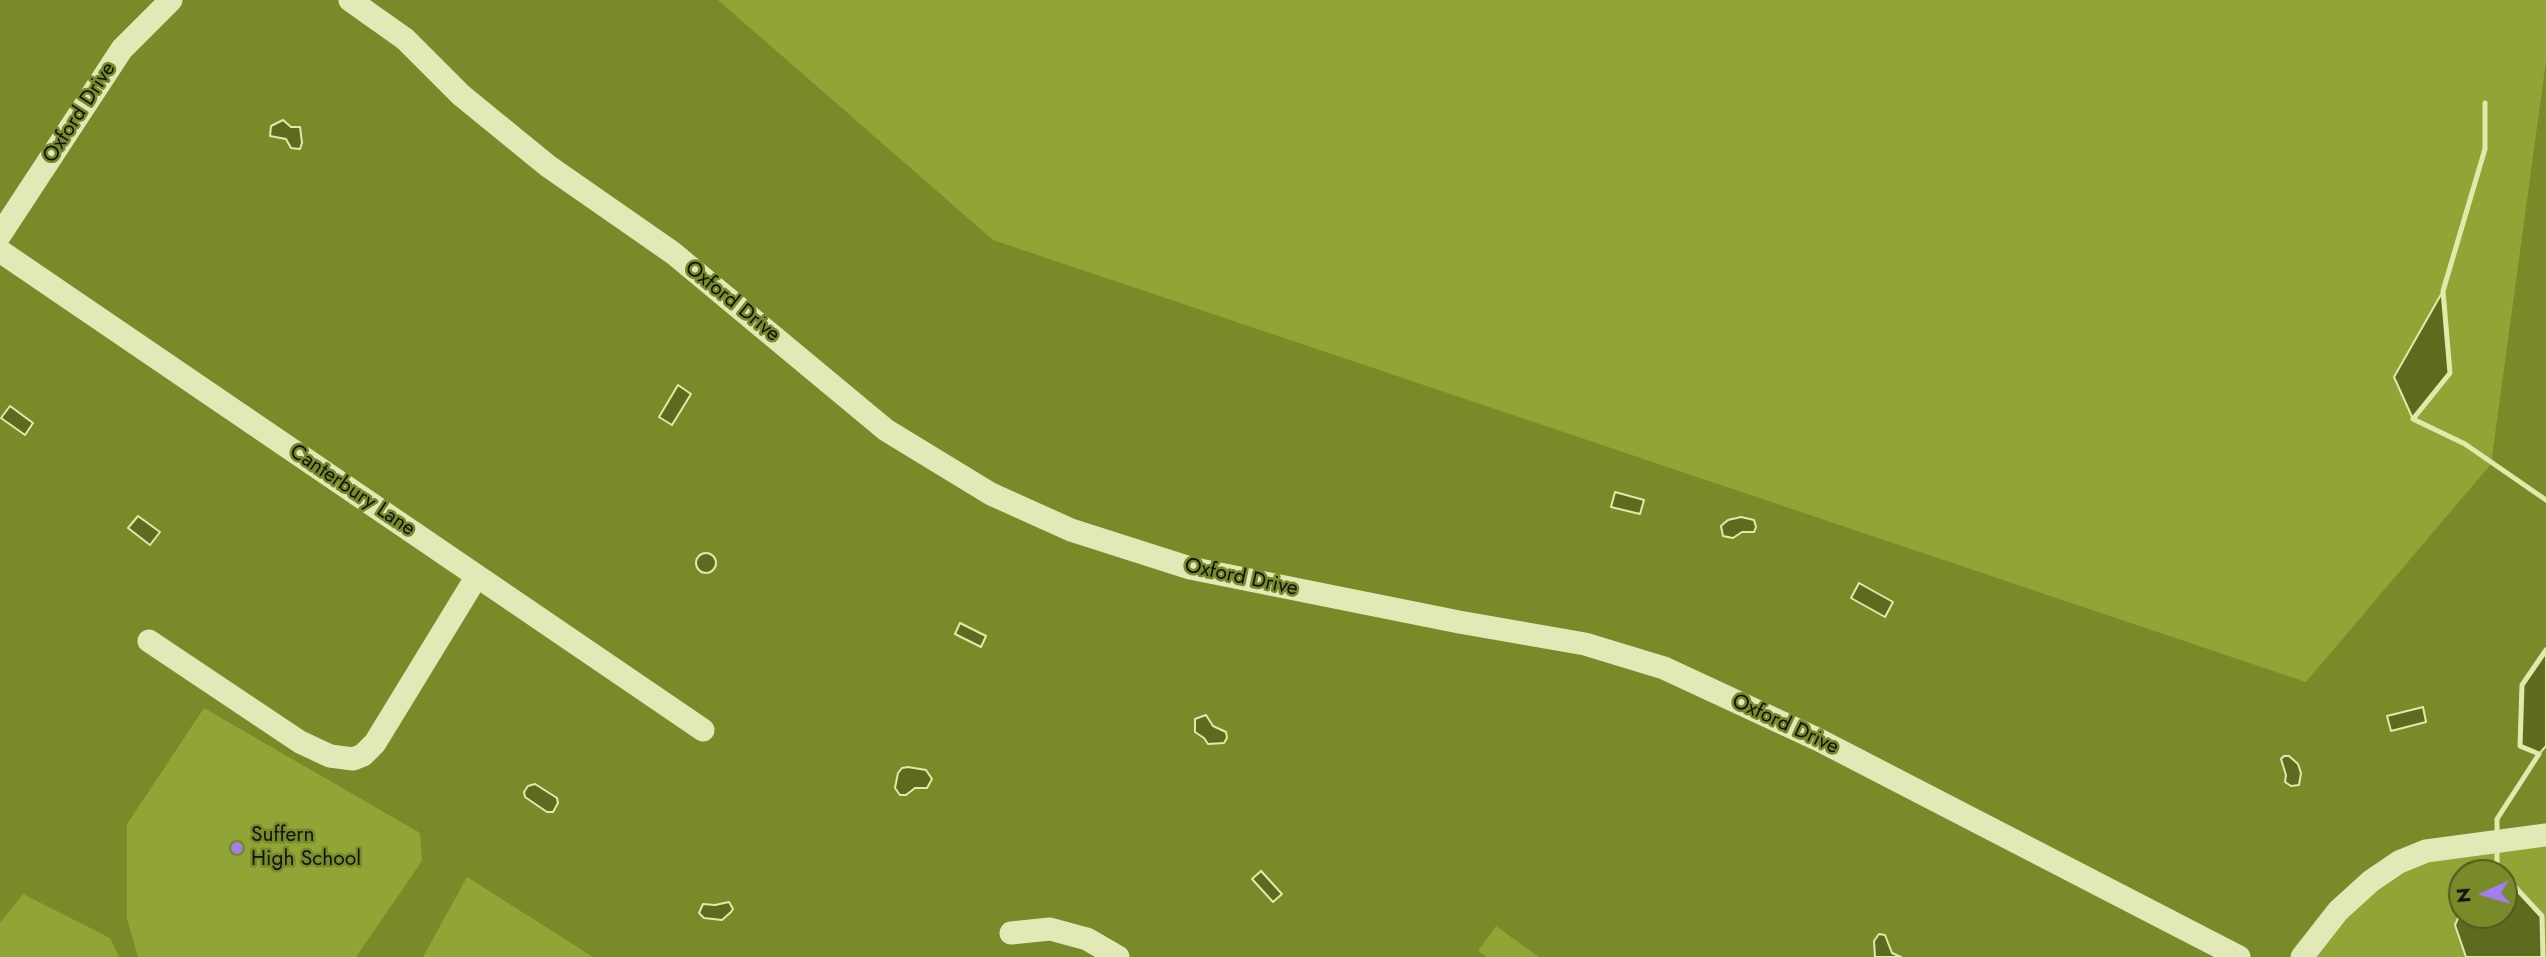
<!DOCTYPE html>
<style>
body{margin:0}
#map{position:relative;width:2546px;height:957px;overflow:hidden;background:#788b28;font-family:Jost,sans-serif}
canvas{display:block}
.north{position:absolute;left:2448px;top:859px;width:70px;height:70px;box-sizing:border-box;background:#788b28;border:2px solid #4f5a1f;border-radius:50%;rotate:266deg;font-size:19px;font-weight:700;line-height:28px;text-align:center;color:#111}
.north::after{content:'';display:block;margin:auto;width:24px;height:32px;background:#a47df1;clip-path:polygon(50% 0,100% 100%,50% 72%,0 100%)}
</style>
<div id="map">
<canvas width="2546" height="957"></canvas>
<div class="north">N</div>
</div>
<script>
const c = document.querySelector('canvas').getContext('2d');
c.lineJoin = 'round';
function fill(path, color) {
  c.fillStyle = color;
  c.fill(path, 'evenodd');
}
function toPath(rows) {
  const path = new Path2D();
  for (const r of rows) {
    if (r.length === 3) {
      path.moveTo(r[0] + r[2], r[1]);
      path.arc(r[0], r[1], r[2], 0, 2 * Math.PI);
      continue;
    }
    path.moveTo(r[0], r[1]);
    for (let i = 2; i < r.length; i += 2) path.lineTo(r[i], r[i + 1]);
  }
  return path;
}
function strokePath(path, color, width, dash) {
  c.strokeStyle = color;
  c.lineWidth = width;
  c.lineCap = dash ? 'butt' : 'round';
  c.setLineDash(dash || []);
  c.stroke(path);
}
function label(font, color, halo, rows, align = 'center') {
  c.font = font + ' Jost,sans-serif';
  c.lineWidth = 5;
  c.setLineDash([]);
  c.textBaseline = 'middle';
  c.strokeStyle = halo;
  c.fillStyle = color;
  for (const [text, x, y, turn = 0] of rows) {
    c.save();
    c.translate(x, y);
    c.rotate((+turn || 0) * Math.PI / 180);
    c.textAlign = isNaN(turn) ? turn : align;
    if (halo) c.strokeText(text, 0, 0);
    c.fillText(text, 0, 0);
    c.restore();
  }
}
const green = toPath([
 [718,0,2546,0,2546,61,2491,464,2306,682,993,240],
 [204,708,420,833,422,861,356,957,138,957,127,919,127,824],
 [2546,835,2546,957,2302,957,2399,862],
 [2462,873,2504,873,2504,915,2462,915],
 [467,877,593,957,423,957],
 [23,894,110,938,119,957,0,957,0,923],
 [1496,926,1539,957,1487,957,1478,951]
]);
const water = toPath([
 [283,120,291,127,300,127,302,143,300,149,291,148,286,139,270,136,271,126,283,120],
 [2443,291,2450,373,2413,419,2394,377,2443,291],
 [678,385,691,394,672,425,659,417,678,385],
 [10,406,33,423,25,435,1,418,10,406],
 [1615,492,1644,500,1640,514,1611,507,1615,492],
 [138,516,160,532,150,545,128,528,138,516],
 [1741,517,1754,520,1756,527,1754,532,1742,532,1733,538,1723,536,1721,526,1728,520,1741,517],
 [706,563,10],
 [1859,583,1893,602,1885,617,1851,598,1859,583],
 [960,623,986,636,981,647,955,634,960,623],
 [2546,650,2546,746,2539,754,2520,746,2522,685,2546,650],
 [2423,707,2426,722,2391,731,2387,716,2423,707],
 [1206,715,1213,726,1226,732,1227,738,1224,743,1208,744,1204,738,1195,732,1195,719,1206,715],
 [2284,756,2289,756,2298,764,2301,773,2299,785,2291,786,2285,782,2286,775,2281,759,2284,756],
 [908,767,926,770,932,779,927,788,915,788,906,795,900,795,895,788,898,773,902,768,908,767],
 [535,784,557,798,558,803,553,812,547,812,525,797,524,792,528,786,535,784],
 [1261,871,1282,894,1273,902,1252,879,1261,871],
 [2504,875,2542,916,2543,957,2466,957,2455,925,2462,909,2462,915,2504,915,2504,875],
 [729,902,733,909,731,912,722,920,704,918,699,913,703,904,715,905,729,902],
 [1879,934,1885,935,1892,953,1901,957,1875,957,1874,941,1879,934]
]);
const stream = toPath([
 [2485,103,2485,149,2443,291,2450,373,2413,419,2465,444,2546,500],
 [2497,835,2497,819,2539,754,2520,746,2522,685,2546,650],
 [2497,848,2497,863,2503,873],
 [2504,875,2542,916,2543,957]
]);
const minor = toPath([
 [350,0,405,39,461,95,548,166,673,253,886,430,991,494,1071,530,1190,568,1459,622,1585,644,1664,668,1819,740,2239,957],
 [0,235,122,49,171,0],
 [0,251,703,730],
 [149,641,300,742,330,756,353,759,363,755,375,743,477,576],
 [1011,933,1050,929,1087,939,1118,957],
 [2302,957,2338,911,2371,881,2399,862,2426,851,2546,835]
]);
const markers = [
 [237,848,7,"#a47df1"]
];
const streetNames = [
 ["Oxford Drive",80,113,-57],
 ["Oxford Drive",732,302,39],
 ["Canterbury Lane",352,491,34],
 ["Oxford Drive",1241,578,12],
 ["Oxford Drive",1785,725,25]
];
const poiNames = [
 ["Suffern",251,836],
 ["High School",251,860]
];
fill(green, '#91a436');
fill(water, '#5c6b1d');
strokePath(water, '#e0eaab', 2);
strokePath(stream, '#e0eaab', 5);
strokePath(minor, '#e1e9b7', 23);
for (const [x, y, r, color] of markers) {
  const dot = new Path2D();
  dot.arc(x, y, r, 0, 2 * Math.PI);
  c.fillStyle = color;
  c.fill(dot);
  strokePath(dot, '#788b28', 2.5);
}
label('21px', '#111', '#788b28', streetNames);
label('21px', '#111', '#788b28', poiNames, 'left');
</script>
